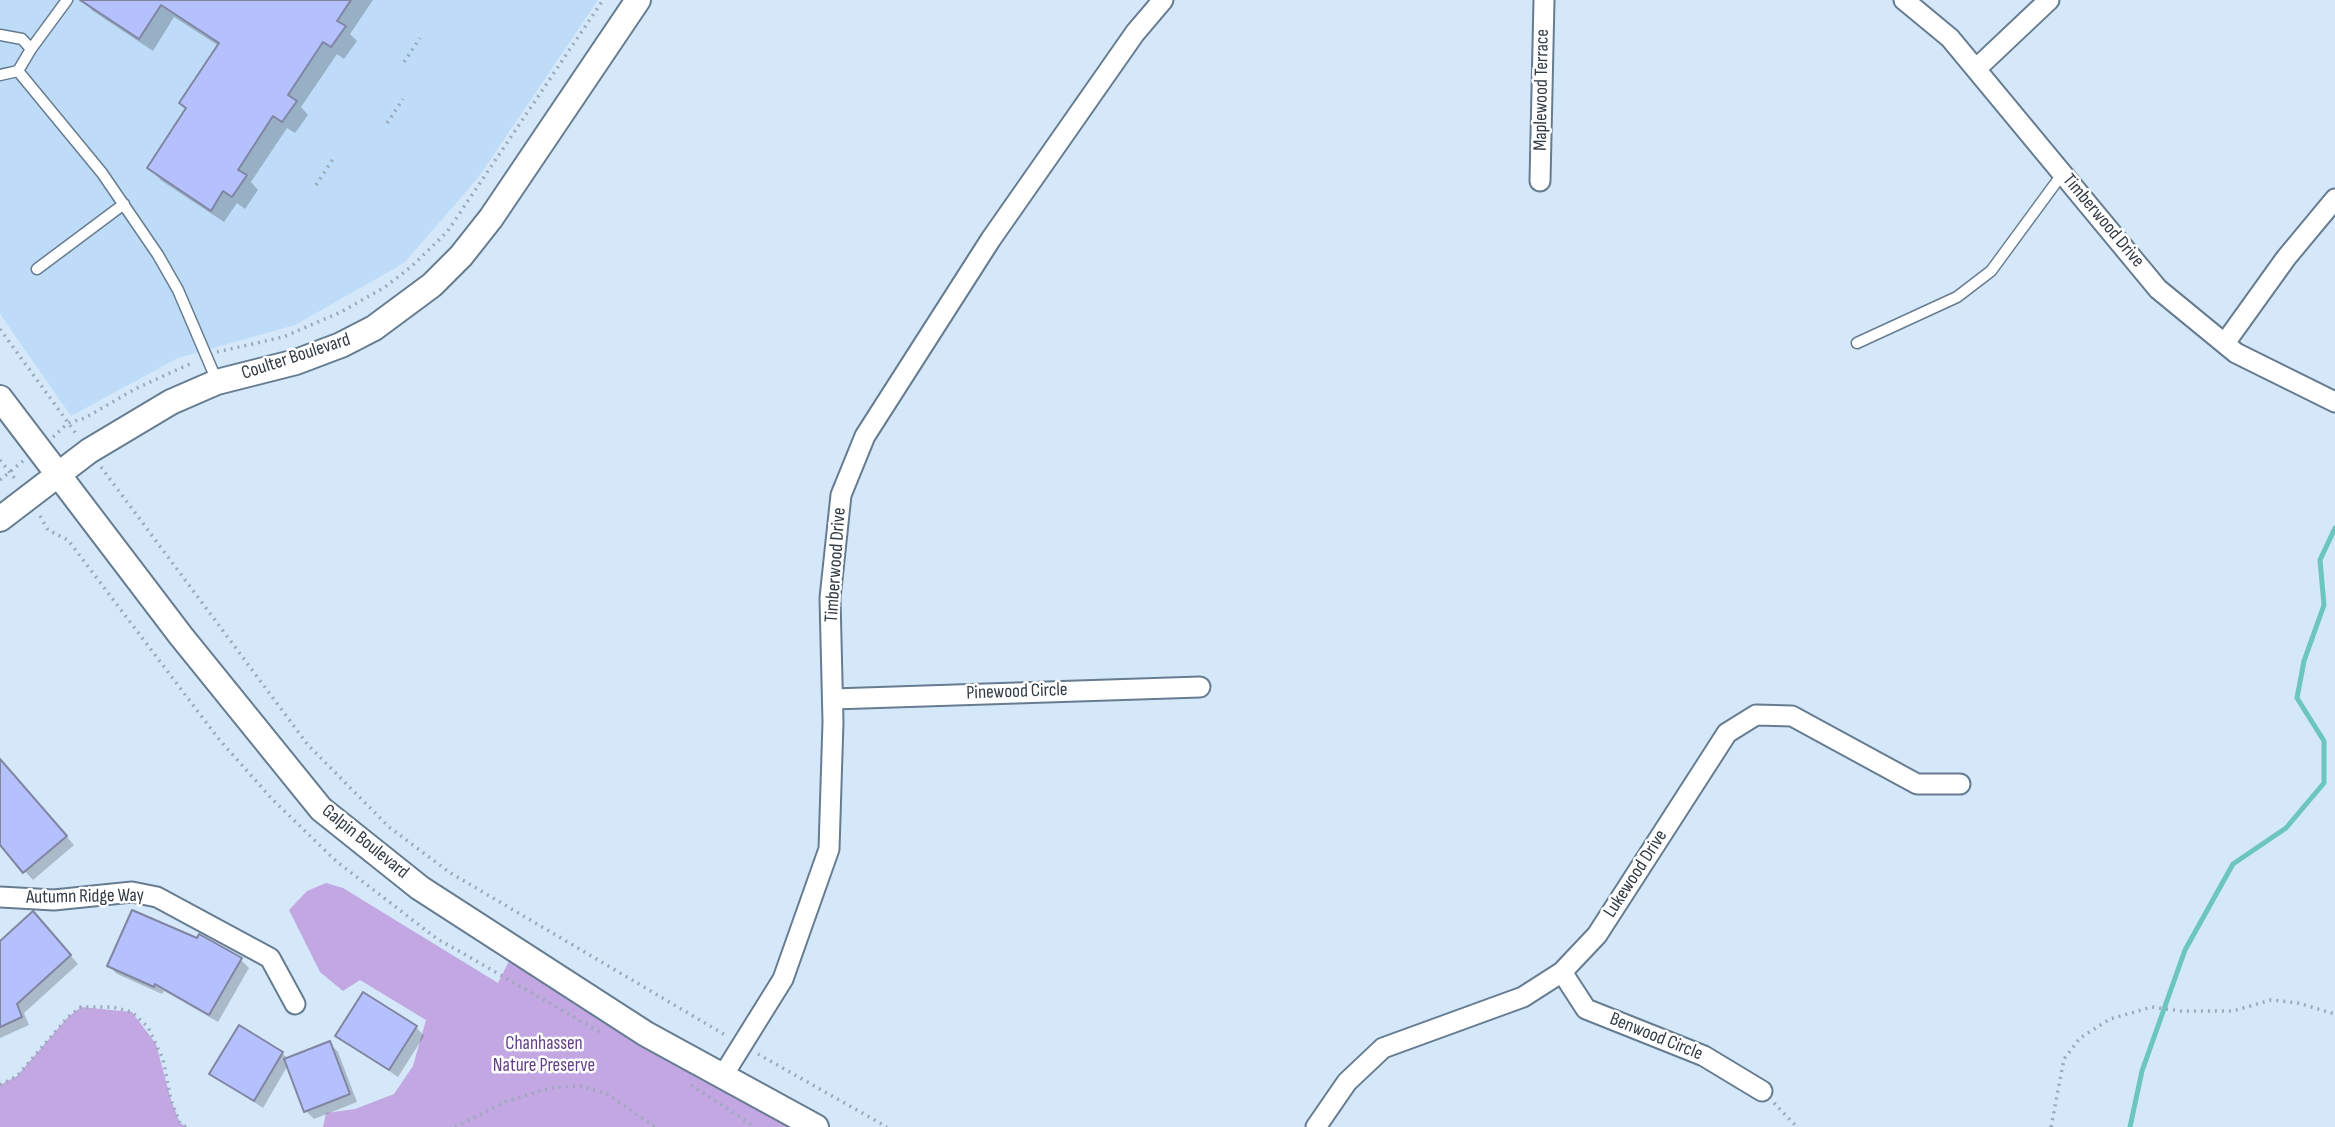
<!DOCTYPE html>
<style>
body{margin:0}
canvas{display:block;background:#d4e8fa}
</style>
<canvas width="2335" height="1127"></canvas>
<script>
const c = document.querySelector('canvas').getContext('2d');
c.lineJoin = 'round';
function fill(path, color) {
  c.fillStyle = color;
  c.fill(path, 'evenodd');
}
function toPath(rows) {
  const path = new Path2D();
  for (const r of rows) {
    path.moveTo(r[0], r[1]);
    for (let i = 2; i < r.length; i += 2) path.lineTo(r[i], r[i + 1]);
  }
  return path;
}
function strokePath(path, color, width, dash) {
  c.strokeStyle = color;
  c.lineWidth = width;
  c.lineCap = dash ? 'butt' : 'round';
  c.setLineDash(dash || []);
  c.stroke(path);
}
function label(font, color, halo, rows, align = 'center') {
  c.font = font + ' "Sofia Sans Condensed",sans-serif';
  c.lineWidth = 5;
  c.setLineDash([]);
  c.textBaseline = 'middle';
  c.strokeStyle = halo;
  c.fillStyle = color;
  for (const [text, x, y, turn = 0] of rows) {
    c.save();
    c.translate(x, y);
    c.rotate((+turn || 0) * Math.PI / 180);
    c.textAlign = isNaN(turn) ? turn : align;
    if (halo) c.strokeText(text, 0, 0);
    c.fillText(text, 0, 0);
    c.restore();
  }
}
const built = toPath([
 [0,0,598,0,478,178,404,263,295,325,178,358,71,416,0,314]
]);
const green = toPath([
 [326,883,343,888,498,983,515,949,816,1127,323,1127,326,1113,355,1109,394,1094,413,1066,426,1020,360,980,343,991,320,972,289,910,307,891],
 [81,1007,132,1012,156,1044,171,1100,180,1123,187,1127,0,1127,0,1085,17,1076,68,1017]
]);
const shadow = toPath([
 [82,0,373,0,350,34,357,41,344,59,337,54,301,107,308,115,295,133,287,128,251,182,258,190,245,209,237,203,224,222,162,181,149,168,188,109,219,46,174,17,153,51,93,11],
 [0,761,74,845,33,880,0,844],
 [41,922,78,964,24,1013,29,1025,0,1038,0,943],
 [200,936,241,960,249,968,218,1022,164,991,162,994,117,974,109,966,197,941],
 [416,1027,424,1036,398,1077,338,1036],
 [330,1043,338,1052,357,1102,314,1119,306,1111,288,1065,263,1108,211,1074,282,1053,288,1059]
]);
const stream = toPath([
 [2130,1127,2142,1071,2185,950,2233,864,2286,828,2324,783,2324,741,2297,698,2304,661,2324,605,2320,560,2335,528]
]);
const building = toPath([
 [80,0,351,0,337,21,346,26,331,47,323,42,288,95,297,101,282,122,273,116,238,170,247,175,232,197,223,191,211,211,147,168,186,108,179,103,219,43,161,5,139,39,80,0],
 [0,759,67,836,23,873,0,845,0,759],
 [132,910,197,938,199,934,242,958,209,1015,155,984,154,987,107,966,132,910],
 [33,911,71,955,17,1004,22,1017,0,1027,0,941,33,911],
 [363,992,417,1026,389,1070,335,1036,363,992],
 [239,1025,283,1052,254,1101,209,1074,239,1025],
 [330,1041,350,1094,304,1112,284,1059,330,1041]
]);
const path = toPath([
 [404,62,420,38],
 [387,123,403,99],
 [316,185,335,156],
 [0,329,77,435],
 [217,352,283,337,341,312,385,287,412,266,447,232,603,0],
 [53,437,68,423,85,418,135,389,194,362],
 [0,460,16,480],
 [101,467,308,745,389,827,449,872,727,1036],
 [0,480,23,461],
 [40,516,48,530,68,540,218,738,272,799,336,861,436,938,600,1032],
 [758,1054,887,1127],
 [0,1085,17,1076,68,1017,81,1007,113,1007,132,1012,148,1027,163,1059,171,1100,180,1123,186,1127],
 [691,1085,755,1127],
 [1774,1103,1797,1127],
 [455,1127,507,1101,554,1087,581,1086,607,1094,655,1127],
 [2051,1127,2064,1059,2080,1038,2110,1019,2152,1007,2180,1011,2233,1011,2271,1000,2298,1003,2335,1014]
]);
const service = toPath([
 [0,35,22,39,31,49,18,71,0,75],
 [31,49,67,0],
 [18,71,102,173,158,255,178,290,217,381],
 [37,269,124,204],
 [1857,343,1957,297,1991,271,2063,173]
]);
const minor = toPath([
 [1904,0,1950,38,2158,289,2236,353,2335,402],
 [1976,69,2049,0],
 [1540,181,1544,0],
 [2225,343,2286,258,2335,199],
 [833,699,1200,687],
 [0,897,54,900,132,892,157,897,270,958,295,1004],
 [1562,972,1586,1009,1704,1056,1762,1091],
 [722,1077,783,979,829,849,833,722,830,598,841,495,865,436,991,239,1135,33,1163,0],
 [1316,1127,1347,1082,1383,1048,1523,997,1562,972,1597,935,1727,733,1756,715,1792,716,1917,784,1960,784]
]);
const tertiary = toPath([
 [0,398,181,636,321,809,420,888,646,1034,816,1127],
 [0,519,89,451,171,402,217,382,296,362,341,345,374,328,432,285,461,256,491,218,638,0]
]);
const streetNames = [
 ["Maplewood Terrace",1542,90,-89],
 ["Timberwood Drive",2103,221,50],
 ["Coulter Boulevard",296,357,-18],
 ["Timberwood Drive",836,565,-86],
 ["Pinewood Circle",1017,692,-2],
 ["Galpin Boulevard",365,842,39],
 ["Lukewood Drive",1636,874,-57],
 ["Autumn Ridge Way",85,897,-1],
 ["Benwood Circle",1656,1037,22]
];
const parkNames = [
 ["Chanhassen",544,1044],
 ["Nature Preserve",544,1066]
];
fill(built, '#bedcf8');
fill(green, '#c2a7e2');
fill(shadow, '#0003');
strokePath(stream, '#6cc5be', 5);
fill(building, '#b5c0fe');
strokePath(building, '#8085a0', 2);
strokePath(service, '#667c91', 13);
strokePath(minor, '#667c91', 23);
strokePath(tertiary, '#667c91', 28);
strokePath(path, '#9aaab9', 3.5, [2, 5]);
strokePath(service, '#fff', 10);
strokePath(minor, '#fff', 19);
strokePath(tertiary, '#fff', 24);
label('19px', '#323c45', '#fff', streetNames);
label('19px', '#644087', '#fff', parkNames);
</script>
